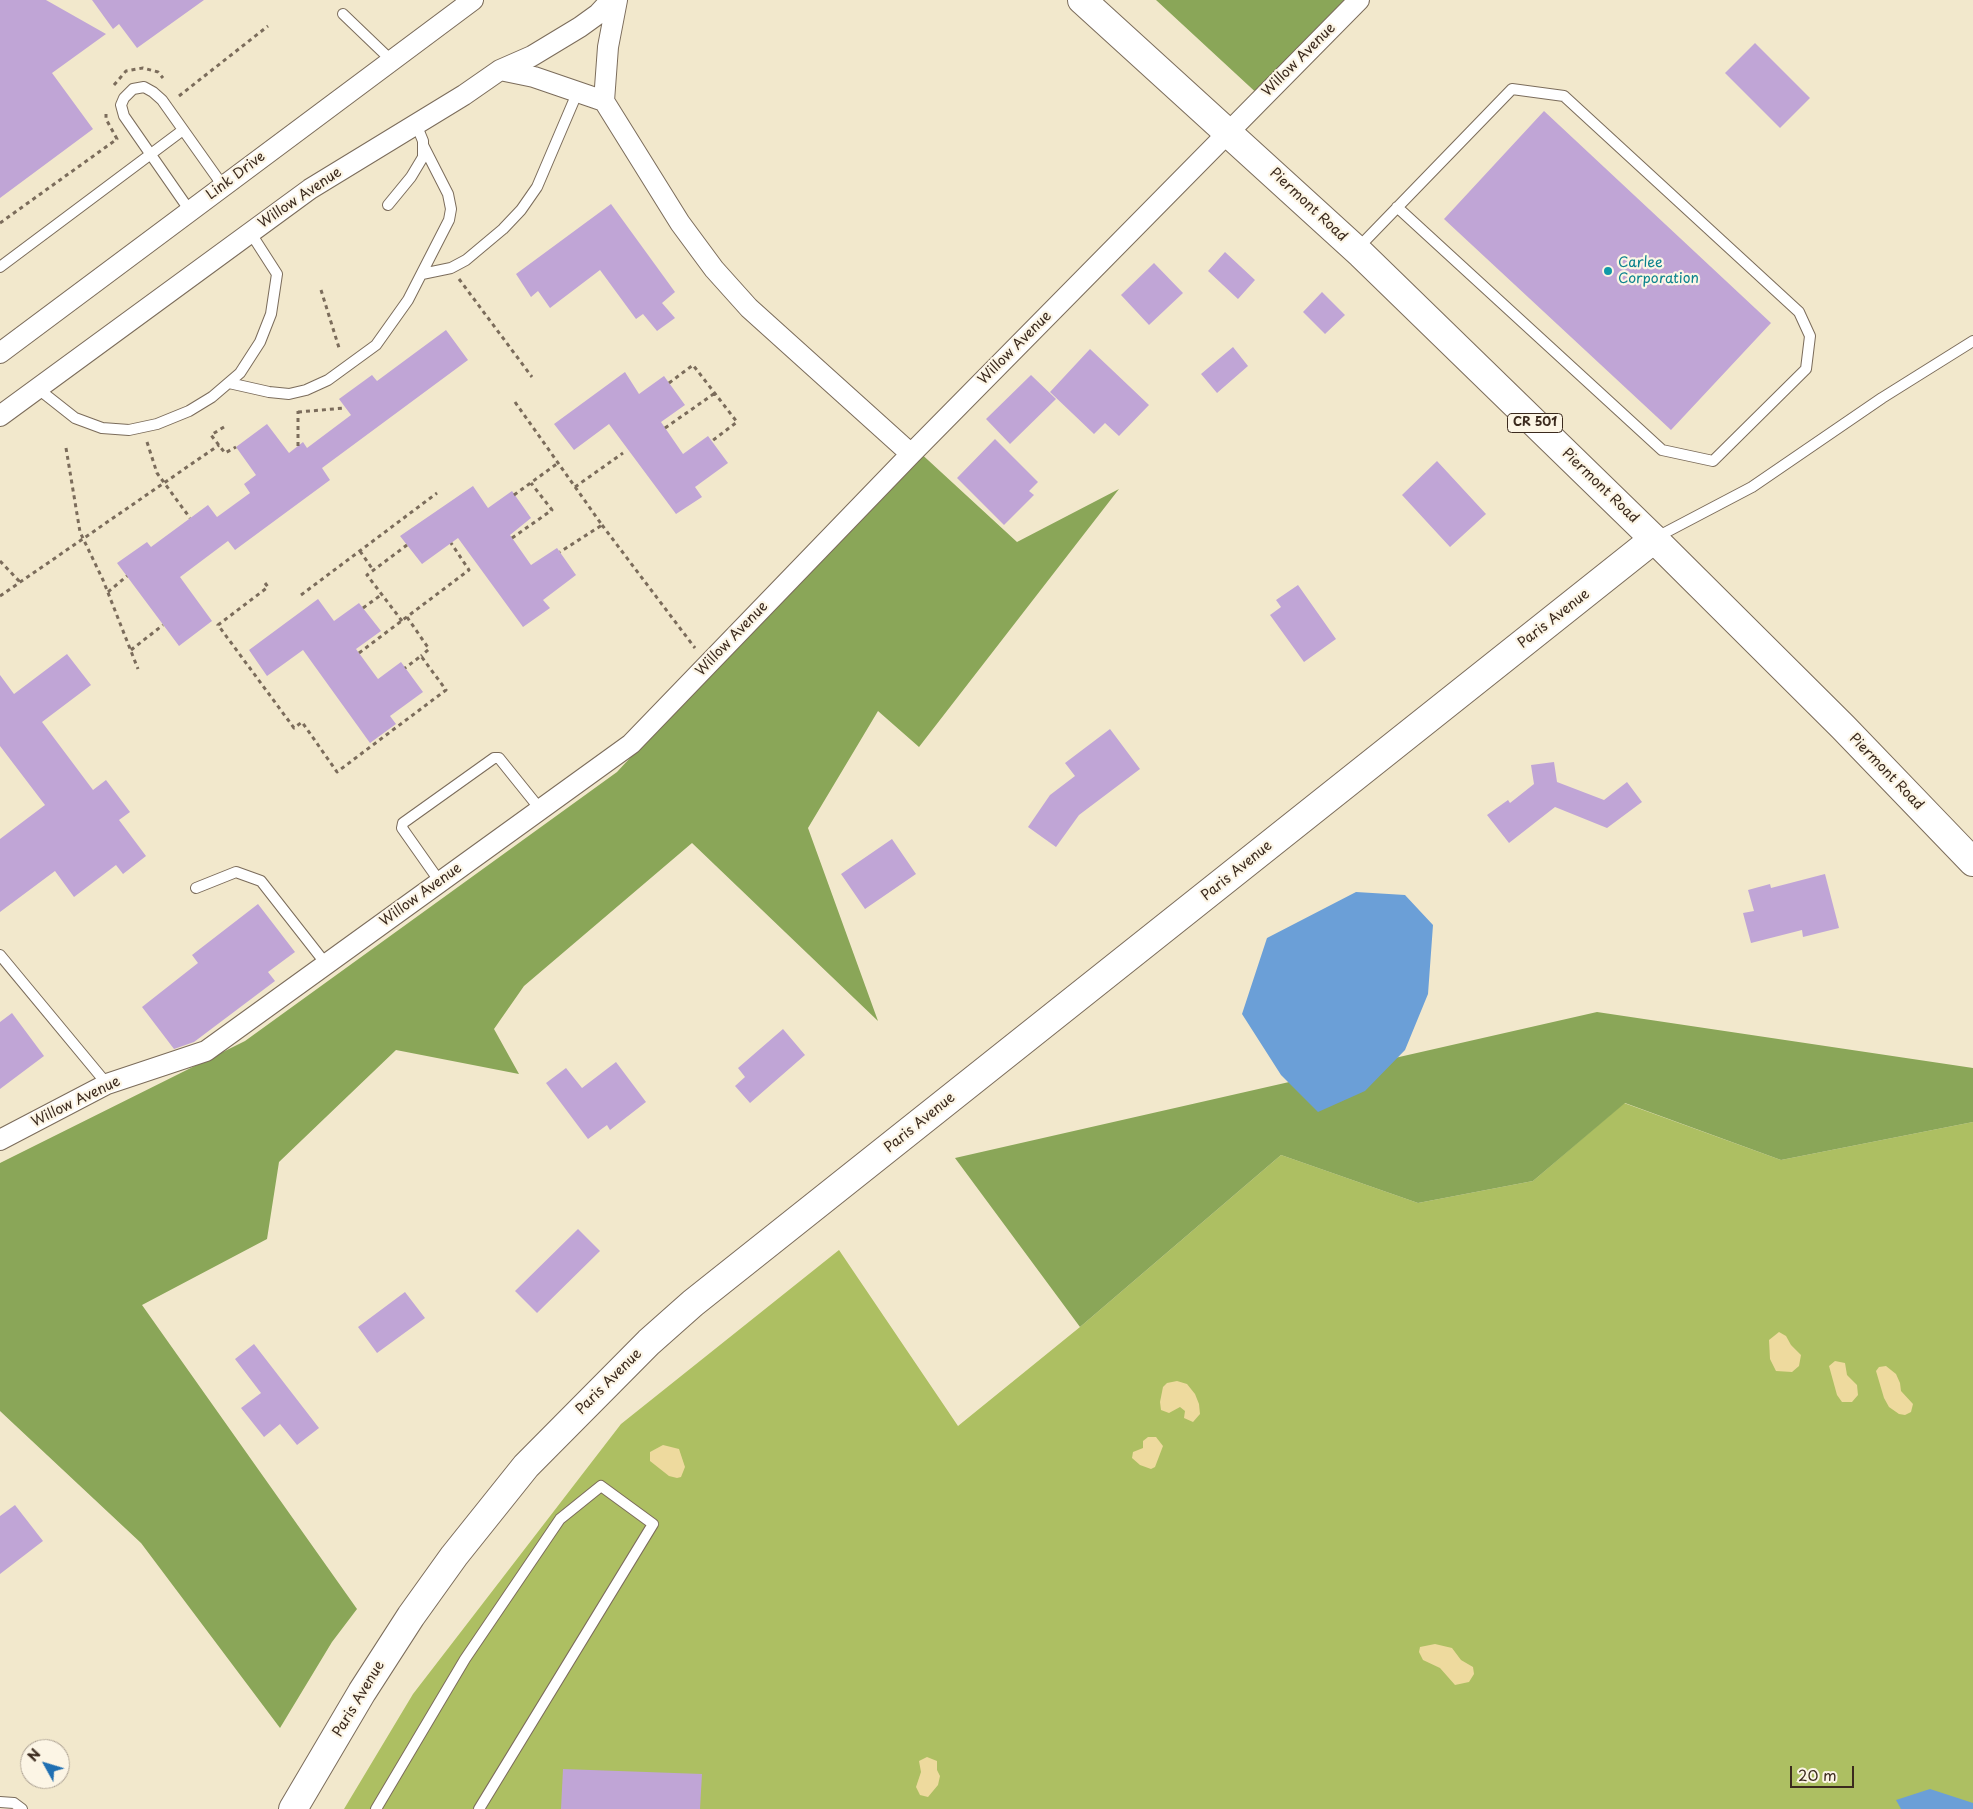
<!DOCTYPE html>
<style>
body{margin:0}
#map{position:relative;width:1973px;height:1809px;overflow:hidden;background:#f2e8cc;font-family:"Playpen Sans",sans-serif}
canvas{display:block}
.north{position:absolute;left:20px;top:1739px;width:50px;height:50px;box-sizing:border-box;background:#fcf5e5;border:1px solid #afa495;border-radius:50%;rotate:309deg;font-size:14px;font-weight:700;line-height:20px;text-align:center;color:#3b2a1e}
.north::after{content:'';display:block;margin:auto;width:18px;height:22px;background:#1f6fb2;clip-path:polygon(50% 0,100% 100%,50% 72%,0 100%)}
.scale{position:absolute;left:1790px;top:1766px;width:64px;height:22px;box-sizing:border-box;border:2px solid #3b2a1e;border-top:0;padding-left:6px;font-size:15px;line-height:18px;white-space:nowrap;color:#3b2a1e;-webkit-text-stroke:4px #fcf5e5;paint-order:stroke}
</style>
<div id="map">
<canvas width="1973" height="1809"></canvas>
<div class="north">N</div>
<div class="scale">20 m</div>
</div>
<script>
const c = document.querySelector('canvas').getContext('2d');
c.lineJoin = 'round';
function fill(path, color) {
  c.fillStyle = color;
  c.fill(path, 'evenodd');
}
function toPath(rows) {
  const path = new Path2D();
  for (const r of rows) {
    path.moveTo(r[0], r[1]);
    for (let i = 2; i < r.length; i += 2) path.lineTo(r[i], r[i + 1]);
  }
  return path;
}
function strokePath(path, color, width, dash) {
  c.strokeStyle = color;
  c.lineWidth = width;
  c.lineCap = dash ? 'butt' : 'round';
  c.setLineDash(dash || []);
  c.stroke(path);
}
function label(font, color, halo, rows, align = 'center') {
  c.font = font + ' "Playpen Sans",sans-serif';
  c.lineWidth = 4.5;
  c.setLineDash([]);
  c.textBaseline = 'middle';
  c.strokeStyle = halo;
  c.fillStyle = color;
  for (const [text, x, y, turn = 0] of rows) {
    c.save();
    c.translate(x, y);
    c.rotate((+turn || 0) * Math.PI / 180);
    c.textAlign = isNaN(turn) ? turn : align;
    if (halo) c.strokeText(text, 0, 0);
    c.fillText(text, 0, 0);
    c.restore();
  }
}
const green = toPath([
 [1624,1103,1781,1160,1973,1122,1973,1809,344,1809,413,1694,621,1424,839,1250,958,1426,1080,1327,1281,1155,1418,1203,1533,1181]
]);
const forest = toPath([
 [1156,0,1368,0,1262,98],
 [916,449,1017,542,1119,489,919,747,878,711,808,828,878,1021,692,843,524,986,494,1029,519,1074,396,1050,279,1162,267,1239,142,1305,357,1609,332,1642,280,1728,141,1543,0,1411,0,1163,245,1041,617,772],
 [1597,1012,1973,1068,1973,1122,1781,1160,1625,1103,1533,1181,1418,1203,1281,1155,1080,1327,955,1158]
]);
const sand = toPath([
 [1779,1332,1786,1336,1791,1345,1801,1355,1799,1366,1792,1372,1776,1371,1770,1359,1769,1340],
 [1835,1361,1845,1363,1847,1375,1857,1385,1858,1395,1852,1402,1842,1402,1837,1395,1829,1366],
 [1886,1366,1896,1374,1900,1383,1901,1391,1913,1404,1911,1412,1905,1415,1899,1414,1889,1407,1884,1398,1876,1371,1879,1367],
 [1177,1381,1187,1384,1195,1394,1199,1404,1200,1414,1193,1422,1184,1418,1185,1411,1180,1407,1169,1413,1161,1410,1160,1402,1163,1387,1167,1383],
 [1148,1437,1156,1437,1163,1446,1155,1467,1151,1469,1140,1465,1132,1458,1133,1452,1143,1448,1143,1441],
 [663,1445,679,1449,685,1467,681,1477,677,1478,669,1476,650,1461,650,1452],
 [1435,1644,1452,1648,1461,1660,1473,1667,1474,1674,1469,1682,1455,1685,1440,1668,1423,1660,1419,1652,1420,1647],
 [927,1757,937,1761,937,1770,940,1776,938,1785,928,1797,920,1795,916,1787,921,1772,919,1761]
]);
const water = toPath([
 [1356,892,1405,895,1433,925,1428,994,1405,1050,1365,1091,1318,1112,1281,1075,1242,1014,1267,938],
 [1930,1789,1973,1803,1973,1809,1901,1809,1896,1800]
]);
const building = toPath([
 [0,0,46,0,106,34,52,73,93,129,0,198],
 [92,0,204,0,137,48,119,24,113,29],
 [1755,43,1810,98,1780,128,1725,73],
 [1544,111,1771,323,1671,430,1444,219],
 [611,204,675,292,662,303,675,318,657,331,643,314,636,319,600,270,550,308,538,291,531,297,516,274],
 [1225,252,1255,280,1238,299,1208,271],
 [1154,263,1183,293,1149,325,1121,295],
 [1322,292,1345,315,1325,334,1303,312],
 [446,330,468,360,322,468,330,480,235,550,228,541,180,577,212,621,179,646,117,563,147,542,151,547,208,505,217,517,250,493,244,484,256,475,236,447,267,424,289,453,303,442,307,448,351,415,339,399,372,375,377,381],
 [1233,347,1248,366,1217,393,1201,374],
 [1090,349,1149,405,1119,436,1105,423,1094,434,1050,392],
 [625,372,639,394,664,376,685,405,661,422,683,454,708,436,728,463,695,487,702,497,676,514,609,424,574,450,554,424],
 [1031,375,1056,399,1010,444,986,419],
 [995,439,1038,482,1029,491,1034,495,1004,525,957,478],
 [1437,461,1486,514,1450,547,1402,495],
 [473,486,488,508,512,491,531,518,510,535,531,565,557,548,576,575,543,600,550,608,523,627,458,538,422,564,400,536],
 [1298,585,1336,639,1304,662,1270,615,1281,607,1276,600],
 [318,599,334,621,359,603,381,631,356,649,378,679,401,662,423,692,390,716,396,724,370,743,303,650,267,676,249,650],
 [67,654,91,685,42,722,93,790,106,780,130,812,119,820,146,856,123,874,116,865,74,897,55,871,0,912,0,839,45,805,0,746,0,675,14,694],
 [1110,729,1140,769,1079,815,1056,847,1028,827,1050,795,1075,776,1065,763],
 [1554,762,1557,782,1604,800,1627,782,1642,802,1607,828,1555,807,1509,843,1487,815,1508,800,1510,803,1534,784,1531,765],
 [892,839,916,874,865,909,841,874],
 [1825,874,1839,928,1803,937,1802,930,1751,943,1743,913,1754,911,1748,890,1770,884,1771,888],
 [258,904,295,952,268,972,275,981,194,1042,174,1049,142,1007,198,963,192,955],
 [12,1013,44,1056,0,1089,0,1022],
 [783,1029,805,1055,750,1103,735,1086,745,1077,738,1068],
 [616,1062,646,1102,610,1130,607,1125,588,1139,546,1083,566,1068,582,1088],
 [578,1229,600,1251,537,1313,515,1291],
 [405,1292,425,1318,377,1353,358,1327],
 [254,1344,319,1428,297,1445,280,1424,264,1437,241,1408,261,1393,235,1359],
 [15,1505,43,1541,0,1574,0,1516],
 [563,1769,702,1774,700,1809,561,1809]
]);
const path = toPath([
 [114,85,126,71,143,68,158,72,163,78],
 [179,96,268,26],
 [0,223,117,139,106,119,106,114],
 [459,279,532,377],
 [321,290,340,351],
 [669,383,693,365,737,422,712,441],
 [515,402,602,525,560,552],
 [298,412,345,408],
 [224,427,211,435,225,453,236,447],
 [665,428,715,393],
 [147,442,157,473,190,518],
 [298,446,298,411],
 [66,448,80,532,103,580,138,669],
 [575,487,623,453],
 [514,495,558,463],
 [602,525,695,648],
 [512,538,552,510,531,483],
 [360,551,373,570],
 [0,561,20,582],
 [265,583,268,587,218,625,294,728,302,722,337,772,446,690,421,656,405,668],
 [108,592,127,576],
 [301,595,437,493],
 [0,596,219,445],
 [363,608,381,595],
 [407,617,429,649,421,656],
 [402,621,367,575,407,545],
 [131,650,163,625],
 [359,653,469,570,451,543]
]);
const lane = toPath([
 [343,14,392,61],
 [388,205,411,177,423,157,423,141,416,124],
 [190,211,124,116,121,105,124,98,133,89,144,87,153,92,162,100,223,186],
 [1357,249,1512,89,1564,96,1799,312,1810,336,1806,369,1713,461,1662,450,1397,207],
 [0,267,183,130],
 [422,274,451,268,466,260,503,229,521,210,537,187,578,91],
 [229,383,269,392,289,394,306,390,328,380,376,345,408,300,449,220,451,209,448,194,423,145],
 [37,388,75,418,102,428,129,430,157,424,189,411,212,397,240,373,260,342,271,314,277,274,250,232],
 [1655,538,1752,487,1882,398,1973,341],
 [440,882,402,828,403,823,494,758,499,758,540,809],
 [196,888,236,872,261,881,326,964],
 [0,955,107,1084],
 [0,1802,14,1803,22,1809],
 [376,1809,465,1659,560,1519,601,1486,653,1524,479,1809]
]);
const street = toPath([
 [500,70,534,77,604,101,680,223,714,269,749,308,911,454],
 [604,101,608,47,617,0],
 [0,353,473,0],
 [0,416,310,189,464,95,500,70,532,56,580,27,598,14,611,0],
 [0,1140,107,1084,206,1051,631,744,911,454,1359,0]
]);
const secondary = toPath([
 [293,1809,362,1692,411,1616,454,1556,526,1466,649,1342,693,1303,1654,539]
]);
const primary = toPath([
 [1082,0,1361,254,1654,539,1843,727,1973,862]
]);
const markers = [
 [1608,271,5,"#0f9aa8"]
];
const shields = [
 [1535,423,55]
];
const shieldNames = [
 ["CR 501",1535,423]
];
const streetNames = [
 ["Willow Avenue",1299,60,-45],
 ["Link Drive",236,176,-37],
 ["Willow Avenue",300,198,-34],
 ["Piermont Road",1308,205,43],
 ["Willow Avenue",1015,348,-45],
 ["Piermont Road",1600,486,44],
 ["Paris Avenue",1554,619,-38],
 ["Willow Avenue",732,639,-46],
 ["Piermont Road",1886,772,46],
 ["Paris Avenue",1237,871,-39],
 ["Willow Avenue",421,895,-36],
 ["Willow Avenue",76,1102,-26],
 ["Paris Avenue",920,1123,-39],
 ["Paris Avenue",609,1382,-45],
 ["Paris Avenue",359,1699,-59]
];
const cultureNames = [
 ["Carlee",1618,263],
 ["Corporation",1618,279]
];
fill(green, '#adbf62');
fill(forest, '#8aa658');
fill(sand, '#eeda9e');
fill(water, '#6b9fd7');
fill(building, '#c0a5d6');
strokePath(lane, '#7b6c5b', 12);
strokePath(street, '#7b6c5b', 22);
strokePath(secondary, '#7b6c5b', 30);
strokePath(primary, '#7b6c5b', 30);
strokePath(path, '#7b6c5b', 3, [4, 4]);
strokePath(lane, '#fff', 10);
strokePath(street, '#fff', 20);
strokePath(secondary, '#fff', 28);
strokePath(primary, '#fff', 28);
for (const [x, y, r, color] of markers) {
  const dot = new Path2D();
  dot.arc(x, y, r, 0, 2 * Math.PI);
  c.fillStyle = color;
  c.fill(dot);
  strokePath(dot, '#fcf5e5', 2);
}
for (const [x, y, w] of shields) {
  const box = new Path2D();
  box.roundRect(x - w / 2, y - 9.5, w, 19, 4);
  c.fillStyle = '#fcf5e5';
  c.fill(box);
  strokePath(box, '#3b2a1e', 1);
}
label('bold 12px', '#3b2a1e', null, shieldNames);
label('14px', '#3b2a1e', '#fcf5e5', streetNames);
label('14px', '#0d838f', '#fcf5e5', cultureNames, 'left');
</script>
